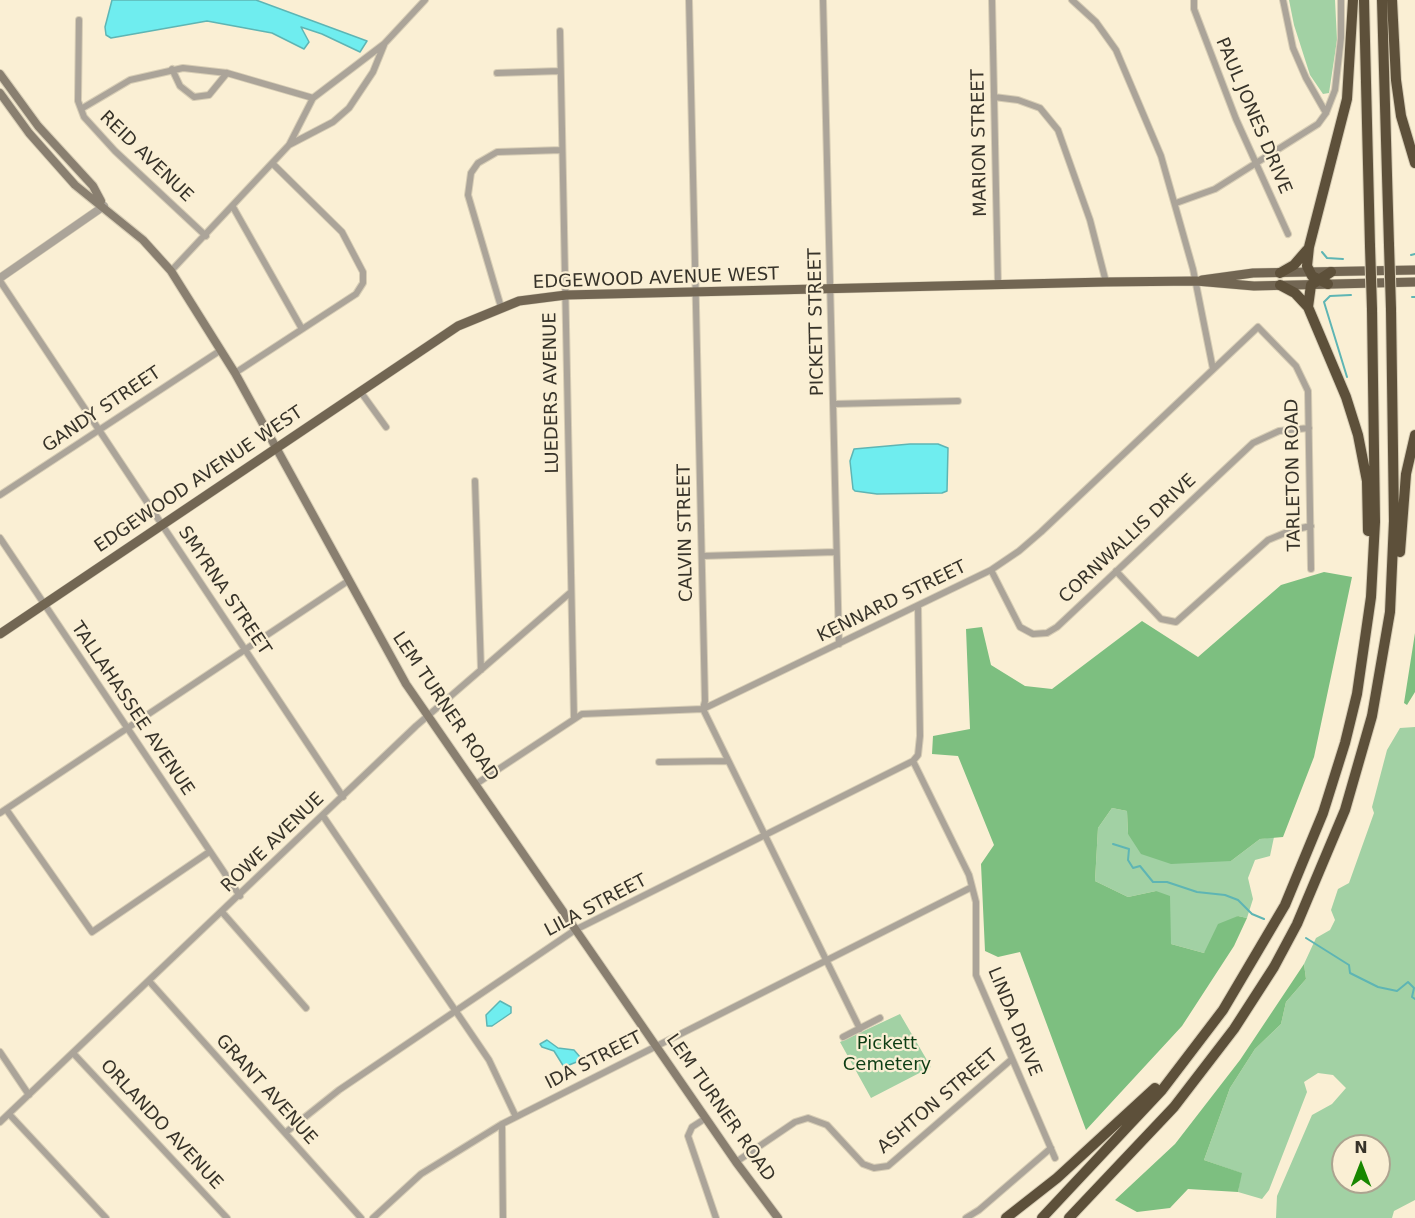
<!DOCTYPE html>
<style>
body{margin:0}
#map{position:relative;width:1415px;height:1218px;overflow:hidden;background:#faefd4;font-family:"DejaVu Sans",sans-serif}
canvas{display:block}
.north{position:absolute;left:1331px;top:1134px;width:60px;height:60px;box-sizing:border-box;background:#faefd4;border:2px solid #aca490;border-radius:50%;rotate:0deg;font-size:16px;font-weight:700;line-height:24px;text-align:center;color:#373329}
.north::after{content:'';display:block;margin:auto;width:21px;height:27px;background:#188700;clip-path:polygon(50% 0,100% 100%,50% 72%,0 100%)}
</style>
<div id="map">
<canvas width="1415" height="1218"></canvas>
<div class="north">N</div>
</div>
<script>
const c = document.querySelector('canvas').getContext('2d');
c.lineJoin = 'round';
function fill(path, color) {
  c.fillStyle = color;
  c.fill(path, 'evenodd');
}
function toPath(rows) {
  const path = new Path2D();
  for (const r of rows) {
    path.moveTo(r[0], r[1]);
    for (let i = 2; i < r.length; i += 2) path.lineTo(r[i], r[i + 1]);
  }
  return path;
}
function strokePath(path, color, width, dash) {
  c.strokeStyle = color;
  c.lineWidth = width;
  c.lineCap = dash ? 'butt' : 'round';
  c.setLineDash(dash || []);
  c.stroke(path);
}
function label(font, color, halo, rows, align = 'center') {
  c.font = font + ' "DejaVu Sans",sans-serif';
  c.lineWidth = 4.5;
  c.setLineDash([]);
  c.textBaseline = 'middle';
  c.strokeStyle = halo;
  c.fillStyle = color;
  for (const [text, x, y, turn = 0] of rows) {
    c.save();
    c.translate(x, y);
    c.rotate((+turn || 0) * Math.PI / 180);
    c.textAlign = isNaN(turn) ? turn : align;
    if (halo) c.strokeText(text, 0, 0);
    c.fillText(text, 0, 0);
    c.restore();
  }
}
const green = toPath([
 [1289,0,1335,0,1337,40,1329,93,1323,94,1310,75,1294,25],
 [1415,727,1415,1200,1394,1211,1392,1218,1276,1218,1277,1196,1312,1115,1332,1104,1346,1088,1333,1075,1318,1073,1304,1082,1307,1092,1269,1190,1262,1199,1238,1192,1241,1173,1204,1160,1230,1088,1255,1049,1281,1024,1286,1002,1306,979,1304,964,1316,938,1330,930,1335,920,1331,910,1338,889,1349,883,1374,813,1372,807,1387,750,1400,728],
 [1343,1146,1379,1146,1379,1182,1343,1182],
 [1112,808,1127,811,1128,834,1231,861,1260,839,1274,837,1270,856,1255,860,1248,878,1253,899,1247,918,1238,916,1204,953,1171,944,1156,891,1128,897,1095,881,1098,828],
 [900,1014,931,1067,871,1098,840,1042]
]);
const forest = toPath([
 [1324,572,1352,577,1314,757,1283,837,1260,839,1231,861,1171,864,1141,854,1128,834,1127,811,1112,808,1098,828,1095,881,1128,897,1156,891,1170,896,1171,944,1204,953,1218,924,1238,916,1247,918,1234,946,1182,1026,1086,1130,1020,952,998,957,985,951,981,864,994,845,958,756,932,754,933,736,970,729,966,629,982,627,991,665,1025,686,1052,689,1142,621,1198,657,1281,585],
 [1415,633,1415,692,1407,705,1404,703],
 [1304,964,1306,979,1286,1002,1281,1024,1255,1049,1230,1088,1204,1160,1242,1173,1238,1192,1188,1189,1170,1208,1137,1212,1115,1200,1175,1144,1240,1060]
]);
const water = toPath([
 [112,0,256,0,367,41,360,52,322,34,301,27,309,42,304,49,272,33,207,21,111,38,106,35,105,27,112,0],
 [910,444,938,444,948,448,947,491,942,493,877,494,855,491,853,489,850,461,854,449,910,444],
 [500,1001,511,1007,511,1013,492,1026,487,1026,486,1015,500,1001],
 [547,1040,558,1048,574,1050,580,1057,579,1061,564,1067,554,1051,542,1047,540,1044,547,1040]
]);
const stream = toPath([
 [1322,252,1327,258,1343,259],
 [1411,255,1415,254],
 [1412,297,1415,297],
 [1347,377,1324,302,1330,296,1351,295],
 [1113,844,1129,849,1128,860,1133,868,1140,866,1153,882,1167,882,1197,892,1225,895,1238,900,1252,914,1264,919],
 [1306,938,1349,965,1350,973,1378,987,1397,991,1408,982,1414,988,1412,997,1415,999]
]);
const minor = toPath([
 [689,0,705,701,703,709,860,1029],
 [823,0,839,644],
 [992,0,998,285],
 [1072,0,1096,22,1116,50,1161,156,1193,269,1213,369],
 [1194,0,1194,9,1236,119,1288,234],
 [1283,0,1293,48,1306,78,1326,113],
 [79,20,78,101,84,117,115,151,206,236],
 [560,31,574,718],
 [172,69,180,86,194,97,209,95,227,73],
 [497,73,560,71],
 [994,97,1018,100,1040,108,1058,130,1090,220,1106,282],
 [81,109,130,80,183,68,227,73,313,98],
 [289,145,333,122,349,108,373,72,384,45],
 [1176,203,1215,189,1318,124,1326,113,1335,90,1341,38,1341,0],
 [233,207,302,329],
 [171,271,289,145,313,98,384,44,425,0],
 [0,281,343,797],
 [501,307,468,195,471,173,478,163,497,152,562,150],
 [235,373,356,294,363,283,363,272,342,232,273,164],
 [360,391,386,427],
 [833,404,958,401],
 [475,481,481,670],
 [0,495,221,350],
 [0,538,240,896],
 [702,556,836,552],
 [991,570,1020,627,1033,634,1047,633,1057,627,1253,443,1279,431,1309,428],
 [1116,571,1161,619,1176,622,1268,540,1292,530,1311,526],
 [913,761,969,875,976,902,976,975,1055,1158],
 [659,762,727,761],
 [476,784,582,714,703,709,991,570,1019,551,1041,532,1258,327,1296,366,1308,391,1311,569],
 [6,809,92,932,209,852],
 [0,813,348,581],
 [323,816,489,1060,516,1117],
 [222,912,306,1008],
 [149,981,361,1218],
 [843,1037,880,1018],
 [0,1052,29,1095],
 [73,1053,227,1218],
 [9,1114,106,1218],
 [706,1118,692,1127,688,1136,716,1218],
 [0,1122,416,726,571,592],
 [502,1124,503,1218],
 [285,1133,339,1090,575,930,913,761,918,755,920,736,918,606],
 [736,1162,795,1122,808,1118,827,1125,863,1164,874,1168,888,1166,1012,1059],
 [373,1218,421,1174,502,1124,972,887],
 [966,1218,979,1210,1051,1148]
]);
const tertiary = toPath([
 [0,278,104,206]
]);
const secondary = toPath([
 [0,74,38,126,93,186,101,201],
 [0,93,29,133,75,185,143,240,171,271,235,373,406,684,736,1162,778,1218]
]);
const primary = toPath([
 [1202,280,1253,273,1415,270],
 [0,634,458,326,519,301,566,295,1106,282,1196,281,1254,286,1415,282]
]);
const motorway = toPath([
 [1364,0,1370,246],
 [1382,0,1389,245],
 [1392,0,1396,80,1401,116,1415,163],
 [1331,272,1311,285,1308,307,1346,397,1358,435,1367,481,1368,531],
 [1280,273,1294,265,1307,250],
 [1328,284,1312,276,1307,266,1309,247,1347,99,1353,0],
 [1280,285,1295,293,1308,307],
 [1400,552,1406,474,1415,435],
 [1006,1218,1057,1178,1155,1088],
 [1042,1218,1162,1090,1223,1010,1285,905,1323,813,1345,743,1357,694,1371,597,1375,522,1372,309],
 [1069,1218,1174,1107,1234,1029,1274,967,1297,924,1345,810,1372,716,1390,612,1394,521,1391,309]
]);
const motorwayBridge = toPath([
 [1389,245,1391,309],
 [1370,246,1372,309]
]);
const streetNames = [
 ["PAUL JONES DRIVE",1253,116,67],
 ["MARION STREET",980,143,-91],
 ["REID AVENUE",146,157,44],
 ["EDGEWOOD AVENUE WEST",656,279,-2],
 ["PICKETT STREET",817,322,-91],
 ["LUEDERS AVENUE",552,393,-91],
 ["GANDY STREET",102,410,-34],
 ["TARLETON ROAD",1294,475,-91],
 ["EDGEWOOD AVENUE WEST",199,480,-34],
 ["CALVIN STREET",686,533,-91],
 ["CORNWALLIS DRIVE",1128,539,-43],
 ["SMYRNA STREET",224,591,56],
 ["KENNARD STREET",892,602,-26],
 ["LEM TURNER ROAD",445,707,56],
 ["TALLAHASSEE AVENUE",132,709,56],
 ["ROWE AVENUE",273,843,-44],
 ["LILA STREET",596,906,-28],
 ["LINDA DRIVE",1014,1022,68],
 ["IDA STREET",594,1061,-27],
 ["GRANT AVENUE",266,1090,48],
 ["ASHTON STREET",938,1102,-40],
 ["LEM TURNER ROAD",720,1108,55],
 ["ORLANDO AVENUE",161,1125,47]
];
const parkNames = [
 ["Pickett",887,1044],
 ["Cemetery",887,1065]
];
fill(green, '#a2d1a4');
fill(forest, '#7dbf80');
fill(water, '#6fedef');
strokePath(water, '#5eb5b4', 1.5);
strokePath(stream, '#5eb5b4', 2);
strokePath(minor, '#d7cdb5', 8);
strokePath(tertiary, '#d7cdb5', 9);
strokePath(secondary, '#d7cdb5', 10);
strokePath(primary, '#d7cdb5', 10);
strokePath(motorway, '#d7cdb5', 12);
strokePath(minor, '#aba499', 6);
strokePath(tertiary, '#aba499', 8);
strokePath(secondary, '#897f70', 8);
strokePath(primary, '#726653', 9);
strokePath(motorway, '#5d503a', 10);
strokePath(motorwayBridge, '#d7cdb5', 12, []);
strokePath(motorwayBridge, '#5d503a', 10);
label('18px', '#373329', '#faefd4', streetNames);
label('18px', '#0d3d14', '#faefd4', parkNames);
</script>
